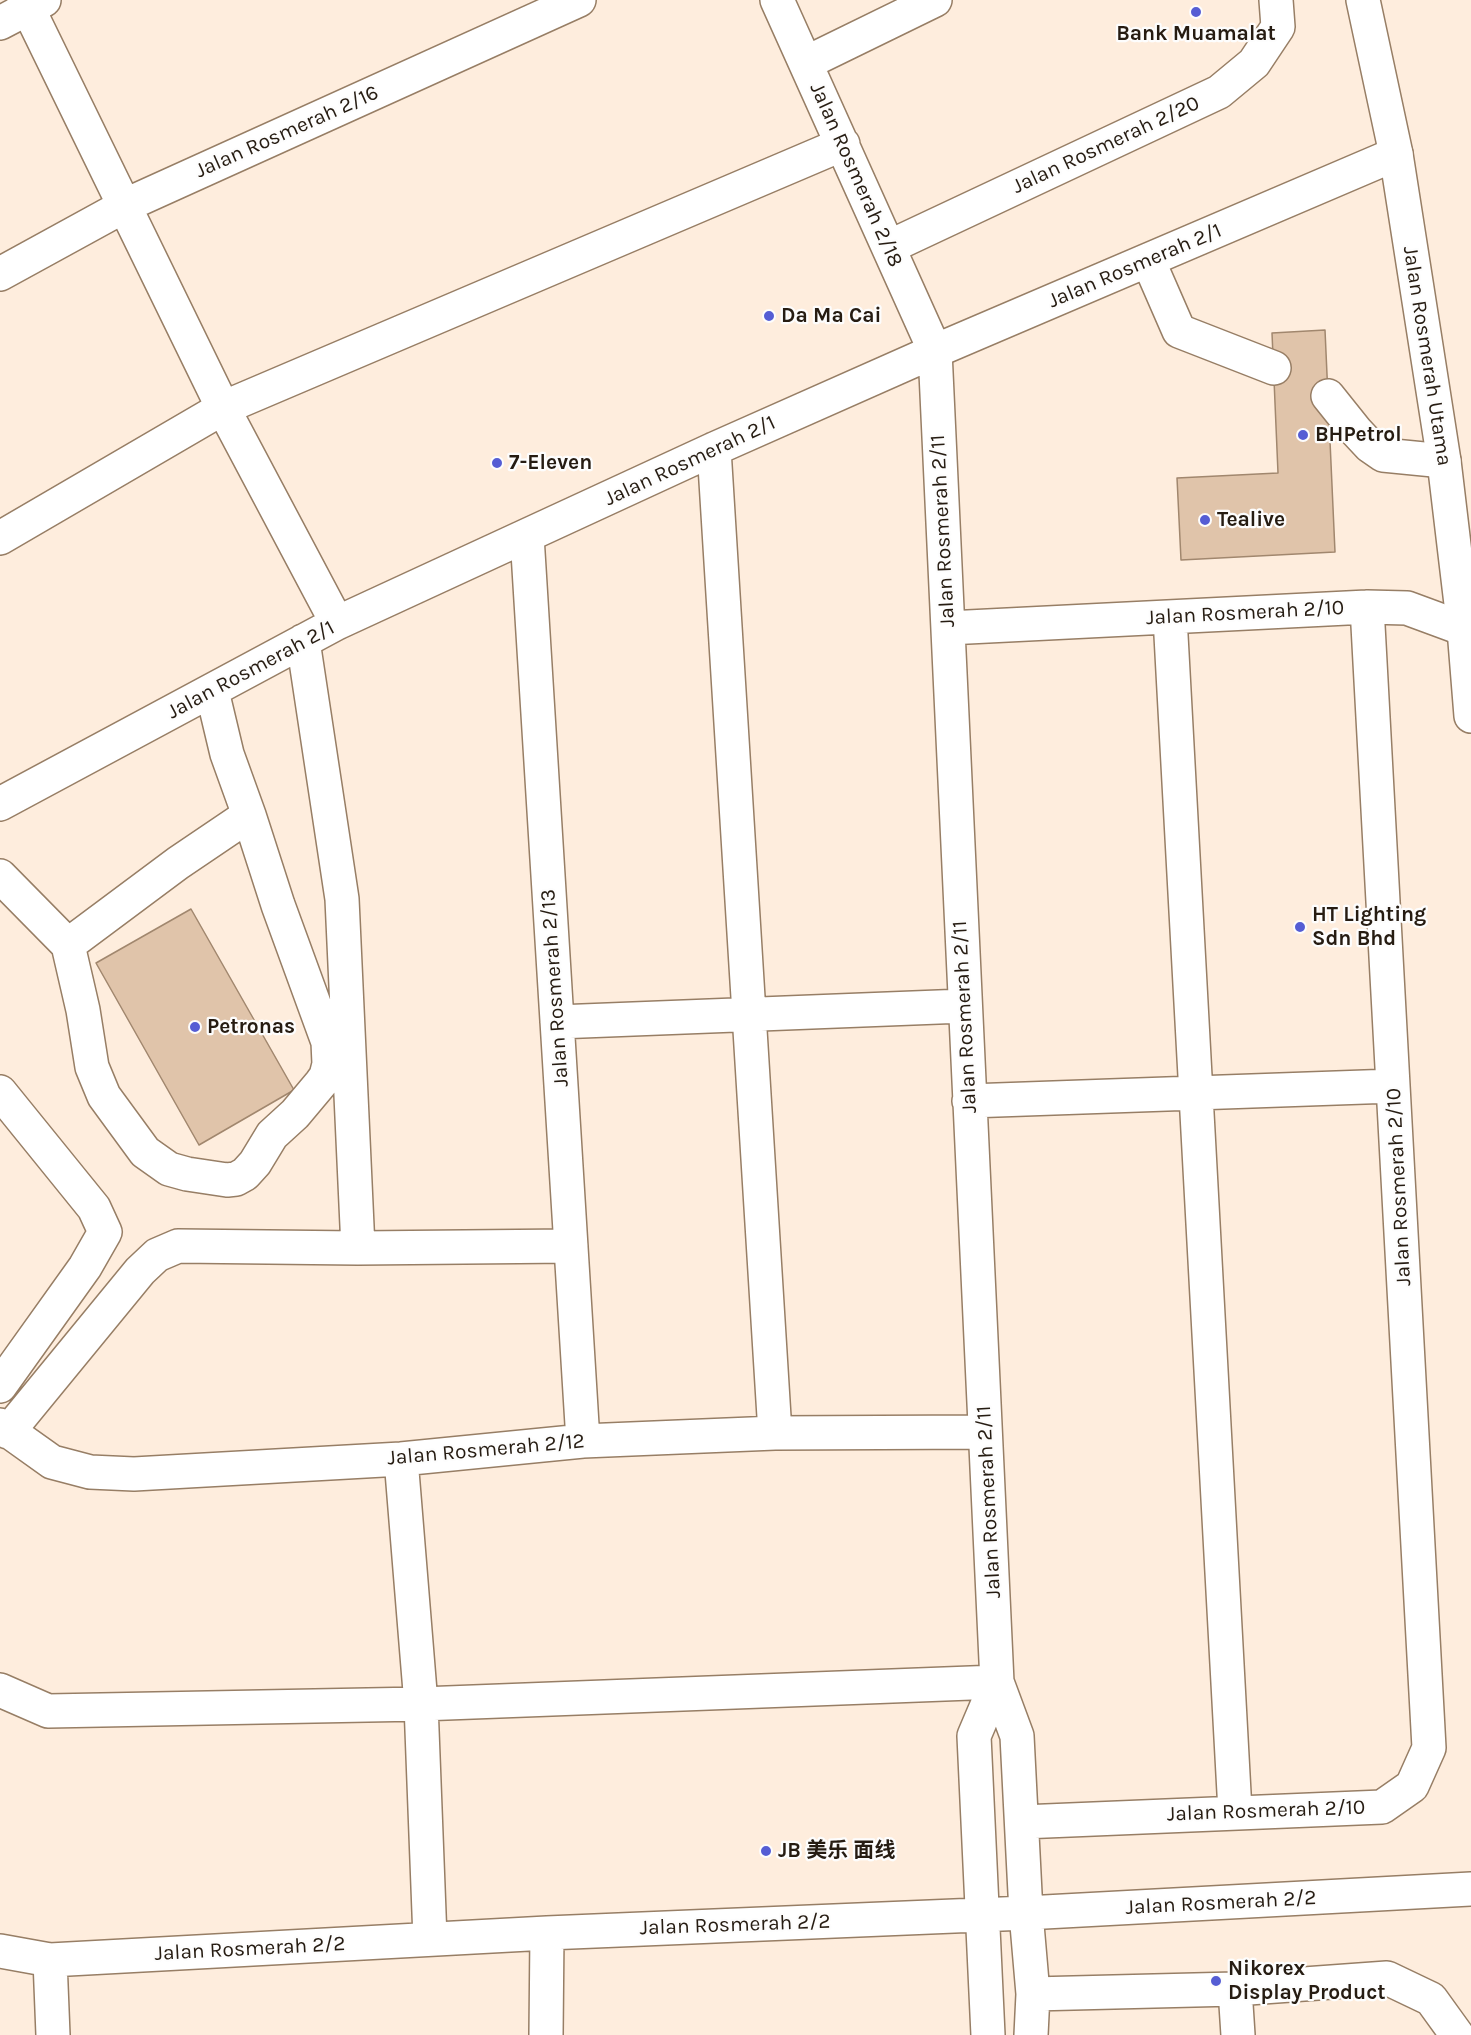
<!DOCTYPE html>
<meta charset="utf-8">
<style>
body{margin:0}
canvas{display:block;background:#feeddd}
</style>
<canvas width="1471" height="2035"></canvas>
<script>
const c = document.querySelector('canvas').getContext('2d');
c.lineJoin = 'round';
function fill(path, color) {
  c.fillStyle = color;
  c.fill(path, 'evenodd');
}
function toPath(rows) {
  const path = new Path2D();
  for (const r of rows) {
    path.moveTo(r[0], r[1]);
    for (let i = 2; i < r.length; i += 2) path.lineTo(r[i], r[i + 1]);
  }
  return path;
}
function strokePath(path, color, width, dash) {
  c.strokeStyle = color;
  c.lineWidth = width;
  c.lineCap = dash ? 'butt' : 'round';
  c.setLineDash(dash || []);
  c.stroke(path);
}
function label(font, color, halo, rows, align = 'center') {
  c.font = font + ' Karla,"Noto Sans SC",sans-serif';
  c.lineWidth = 4.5;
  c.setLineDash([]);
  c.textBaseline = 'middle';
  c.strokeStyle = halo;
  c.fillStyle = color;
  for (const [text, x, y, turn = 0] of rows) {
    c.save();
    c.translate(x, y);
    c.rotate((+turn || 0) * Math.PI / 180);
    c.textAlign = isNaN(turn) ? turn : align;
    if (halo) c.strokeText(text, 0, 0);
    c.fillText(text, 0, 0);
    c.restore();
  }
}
const building = toPath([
 [1325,330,1335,552,1181,560,1177,478,1278,473,1272,333,1325,330],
 [191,909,294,1090,199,1145,96,963,191,909]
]);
const minor = toPath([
 [24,0,223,408,337,623],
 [777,0,935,351,997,1682,1017,1736,1026,1913,1033,1994,1031,2035],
 [0,23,44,0],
 [806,63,935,0],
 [889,247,1219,92,1254,63,1278,27,1276,0],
 [1148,260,1179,331,1274,368],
 [0,274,126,205,579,0],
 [1328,396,1356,431,1370,446,1383,455,1444,461],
 [714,449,775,1433],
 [527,536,583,1441],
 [0,538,223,408,843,144],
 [1170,617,1235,1811],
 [948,628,1367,607,1407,608,1464,629],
 [303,641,342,899,358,1248],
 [0,804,337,623,714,449,935,351,1396,154],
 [0,876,68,945,178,863,249,815,227,754,212,691],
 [68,945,83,1010,92,1067,104,1096,145,1152,169,1169,187,1174,227,1180,236,1179,245,1174,255,1163,272,1135,295,1114,321,1083,326,1076,329,1064,328,1042,278,905,249,815],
 [557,1022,964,1006],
 [0,1092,94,1208,105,1232,85,1267,0,1386],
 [969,1101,1393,1086],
 [0,1425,52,1462,90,1472,134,1474,401,1459,583,1441,775,1433,985,1432],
 [8,1432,140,1271,157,1255,178,1246,358,1248,571,1246],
 [401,1459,421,1704,430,1939],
 [0,1690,48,1711,421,1704,997,1682],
 [1022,1822,1382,1807,1412,1786,1429,1748,1367,607],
 [0,1951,50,1960,547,1933,1026,1913,1471,1889],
 [50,1960,53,2035],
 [1235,1989,1238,2035],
 [1033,1994,1235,1989,1387,1978,1431,1999,1457,2035],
 [546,2035,547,1933],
 [988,2035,974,1736,997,1682]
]);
const major = toPath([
 [1363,0,1396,154,1444,461,1464,629,1471,716]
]);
const markers = [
 [1196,12,6,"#555dd4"],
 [769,316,6,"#555dd4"],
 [1303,435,6,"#555dd4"],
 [497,463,6,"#555dd4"],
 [1205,520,6,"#555dd4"],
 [1300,927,6,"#555dd4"],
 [195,1027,6,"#555dd4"],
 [766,1851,6,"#555dd4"],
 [1216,1981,6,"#555dd4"]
];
const poiNames = [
 ["Bank Muamalat",1196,34,"center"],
 ["Da Ma Cai",781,316],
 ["BHPetrol",1315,435],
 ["7-Eleven",509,463],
 ["Tealive",1217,520],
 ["HT Lighting",1312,915],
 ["Sdn Bhd",1312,939],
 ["Petronas",207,1027],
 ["JB 美乐 面线",778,1851],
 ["Nikorex",1228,1969],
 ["Display Product",1228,1993]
];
const streetNames = [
 ["Jalan Rosmerah 2/16",287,132,-24],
 ["Jalan Rosmerah 2/20",1106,145,-25],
 ["Jalan Rosmerah 2/18",856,175,66],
 ["Jalan Rosmerah 2/1",1135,266,-23],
 ["Jalan Rosmerah Utama",1427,356,81],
 ["Jalan Rosmerah 2/1",690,461,-25],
 ["Jalan Rosmerah 2/11",943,531,-93],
 ["Jalan Rosmerah 2/10",1245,613,-3],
 ["Jalan Rosmerah 2/1",251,670,-28],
 ["Jalan Rosmerah 2/13",555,988,-94],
 ["Jalan Rosmerah 2/11",965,1017,-93],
 ["Jalan Rosmerah 2/10",1399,1187,-93],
 ["Jalan Rosmerah 2/12",486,1450,-5],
 ["Jalan Rosmerah 2/11",989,1502,-93],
 ["Jalan Rosmerah 2/10",1266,1811,-2],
 ["Jalan Rosmerah 2/2",1221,1903,-3],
 ["Jalan Rosmerah 2/2",735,1925,-2],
 ["Jalan Rosmerah 2/2",250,1949,-3]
];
fill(building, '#e0c4aa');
strokePath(building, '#a1876e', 1.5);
strokePath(minor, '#977e65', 36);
strokePath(major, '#977e65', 36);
strokePath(minor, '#fff', 33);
strokePath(major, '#fff', 33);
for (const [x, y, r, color] of markers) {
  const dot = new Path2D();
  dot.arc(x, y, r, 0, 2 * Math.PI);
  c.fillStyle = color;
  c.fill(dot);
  strokePath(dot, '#fdfdfd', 2);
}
label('bold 21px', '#261c12', '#fdfdfd', poiNames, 'left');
label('21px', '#261c12', '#fdfdfd', streetNames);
</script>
